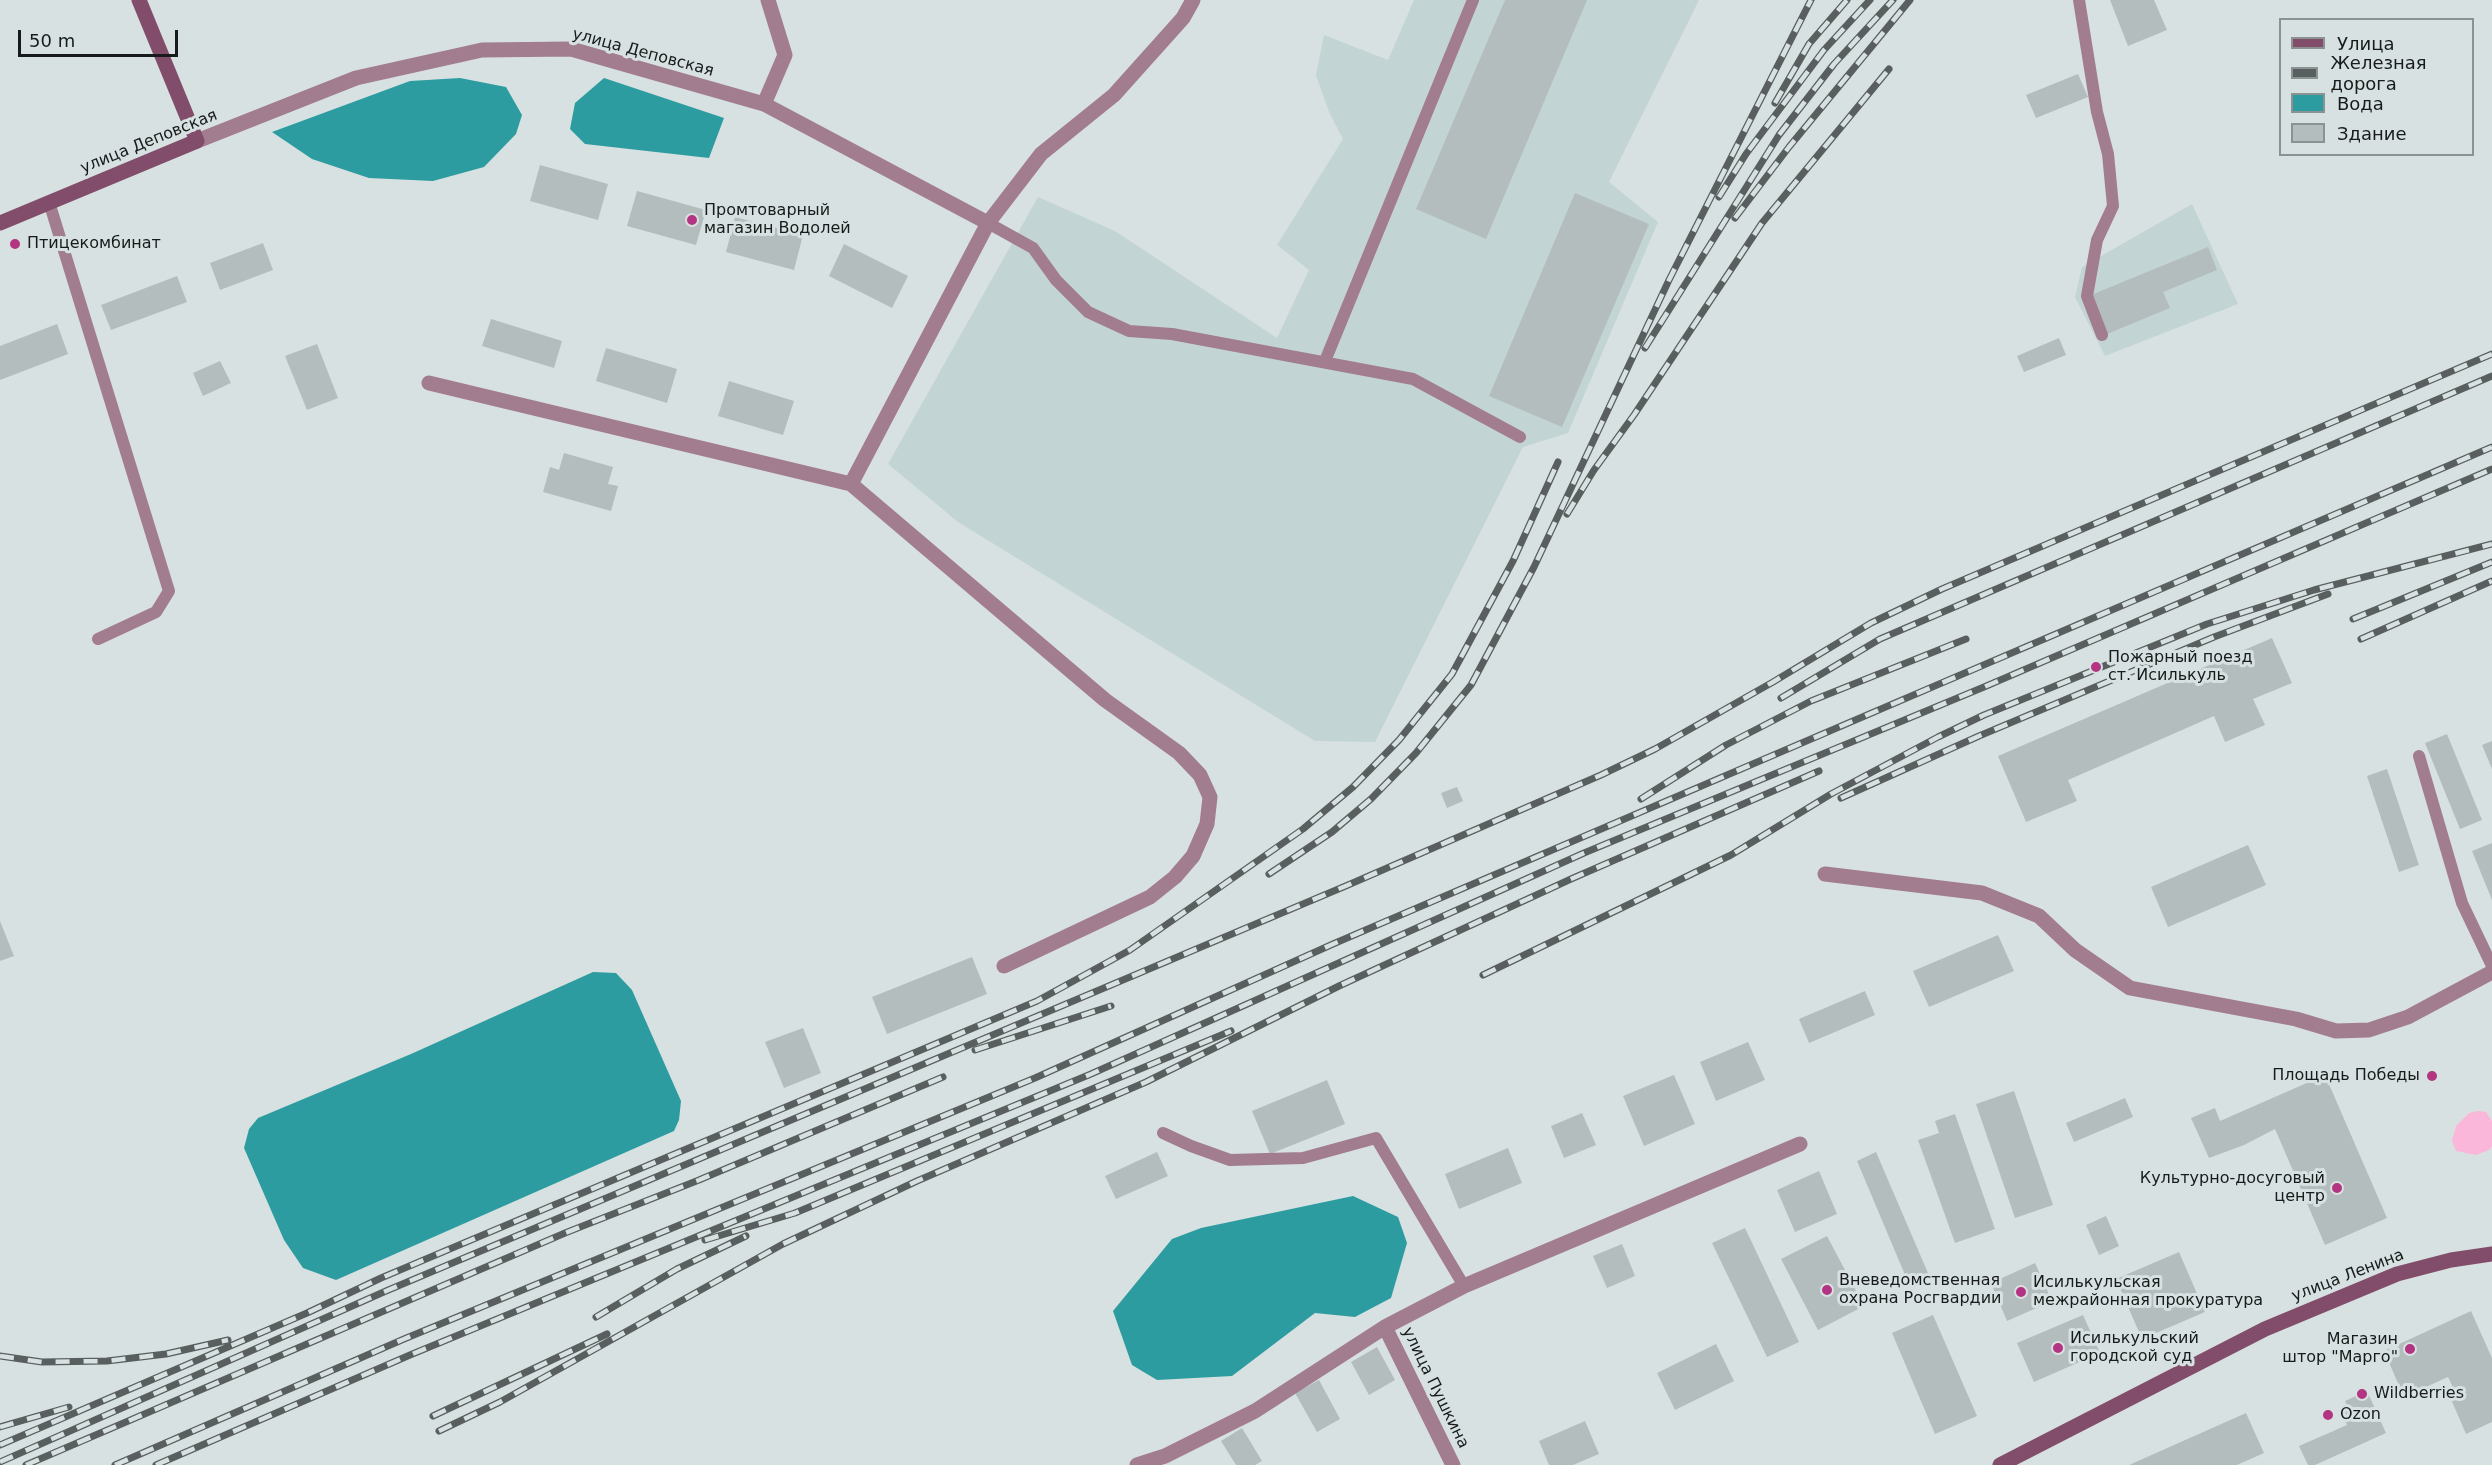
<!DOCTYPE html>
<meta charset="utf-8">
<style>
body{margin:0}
#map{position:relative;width:2492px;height:1465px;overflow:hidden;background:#d8e1e1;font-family:"DejaVu Sans",sans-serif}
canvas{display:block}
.legend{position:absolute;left:2279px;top:18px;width:195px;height:138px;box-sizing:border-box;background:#d8e1e1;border:2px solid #8b9292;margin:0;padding:8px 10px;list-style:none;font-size:18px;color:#171b1b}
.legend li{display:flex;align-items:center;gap:12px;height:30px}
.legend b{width:30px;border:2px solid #8b9292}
.scale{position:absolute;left:18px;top:30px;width:160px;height:27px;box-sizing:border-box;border:3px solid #171b1b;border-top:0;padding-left:8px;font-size:18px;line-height:21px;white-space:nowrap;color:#171b1b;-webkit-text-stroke:4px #d8e1e1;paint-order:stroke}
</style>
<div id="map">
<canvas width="2492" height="1465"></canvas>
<ul class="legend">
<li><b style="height:8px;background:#824d6a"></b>Улица</li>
<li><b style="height:8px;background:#595f5f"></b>Железная дорога</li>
<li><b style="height:16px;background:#2d9ca0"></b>Вода</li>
<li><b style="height:16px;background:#b4bdbd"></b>Здание</li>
</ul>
<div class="scale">50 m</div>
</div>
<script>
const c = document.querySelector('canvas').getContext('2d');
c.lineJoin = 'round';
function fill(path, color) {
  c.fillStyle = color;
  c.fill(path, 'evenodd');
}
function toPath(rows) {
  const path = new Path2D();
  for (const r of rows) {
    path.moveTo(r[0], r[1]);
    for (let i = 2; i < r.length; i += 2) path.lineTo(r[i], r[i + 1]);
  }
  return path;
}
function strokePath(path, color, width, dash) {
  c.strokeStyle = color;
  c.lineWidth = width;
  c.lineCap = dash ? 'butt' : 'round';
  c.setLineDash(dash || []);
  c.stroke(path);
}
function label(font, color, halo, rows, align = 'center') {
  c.font = font + ' "DejaVu Sans",sans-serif';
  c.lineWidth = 6;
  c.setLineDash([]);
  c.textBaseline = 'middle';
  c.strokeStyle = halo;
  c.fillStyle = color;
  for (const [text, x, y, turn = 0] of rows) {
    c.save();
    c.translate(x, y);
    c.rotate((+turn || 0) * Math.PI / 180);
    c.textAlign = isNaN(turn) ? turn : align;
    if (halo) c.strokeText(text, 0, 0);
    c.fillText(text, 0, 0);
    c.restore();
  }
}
const built = toPath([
 [1414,0,1699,0,1609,182,1658,222,1568,433,1523,447,1375,742,1315,741,958,522,888,464,1038,197,1115,231,1277,338,1309,270,1277,245,1343,139,1329,112,1316,75,1324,35,1388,60],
 [2192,204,2238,304,2105,356,2075,297,2082,267]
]);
const green = toPath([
 [2478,1111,2486,1112,2492,1121,2492,1146,2489,1150,2476,1155,2456,1151,2452,1141,2456,1126,2469,1113]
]);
const water = toPath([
 [460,78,506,87,522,115,516,134,484,167,433,181,369,178,312,159,272,132,410,81],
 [604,78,724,118,709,158,585,144,570,129,575,103],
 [593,972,616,973,632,990,681,1101,679,1120,674,1131,336,1280,303,1268,284,1240,244,1148,249,1129,258,1118,411,1054],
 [1353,1196,1398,1217,1407,1243,1391,1298,1355,1317,1315,1313,1232,1376,1157,1380,1132,1365,1113,1311,1172,1239,1201,1228]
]);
const building = toPath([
 [1505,0,1587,0,1486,239,1416,209],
 [2110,0,2154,0,2167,30,2128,46],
 [2078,74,2088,97,2036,118,2026,95],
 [540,165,608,184,598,220,530,201],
 [637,191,706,210,696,245,627,226],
 [1575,193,1649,224,1562,427,1489,396],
 [735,217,803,235,794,270,726,252],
 [263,243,273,270,220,290,210,263],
 [844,244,908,276,892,308,829,276],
 [2208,247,2217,270,2163,292,2170,308,2107,334,2091,295],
 [177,276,187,302,111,330,101,305],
 [491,319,562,341,554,368,482,346],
 [57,324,68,354,0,380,0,346],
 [2059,338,2066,355,2024,372,2017,356],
 [317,344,338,398,307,410,285,356],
 [606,348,677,369,667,403,596,381],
 [220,361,231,383,203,396,193,373],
 [729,381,794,401,783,435,718,416],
 [564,453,613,467,608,484,618,486,611,511,543,492,550,467,559,470],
 [2272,638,2292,683,2253,699,2265,725,2225,742,2214,716,2068,780,2077,801,2026,822,1998,756],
 [2447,734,2482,820,2460,829,2425,743],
 [2492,741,2492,769,2482,745],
 [2387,769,2419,865,2399,872,2367,776],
 [1457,787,1463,801,1447,808,1441,793],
 [2492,843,2492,900,2472,851],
 [2248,845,2266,885,2168,927,2151,887],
 [0,921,14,956,0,961],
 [1998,935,2014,971,1929,1007,1913,971],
 [972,957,987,994,887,1034,872,997],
 [1865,991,1875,1015,1809,1043,1799,1019],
 [803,1028,821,1073,784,1088,765,1042],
 [1748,1042,1765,1080,1716,1101,1700,1062],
 [1674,1075,1695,1124,1644,1146,1623,1096],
 [2325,1075,2387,1218,2325,1245,2275,1129,2244,1145,2209,1158,2191,1118,2215,1108,2220,1121],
 [1327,1080,1345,1124,1270,1154,1252,1111],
 [2014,1091,2053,1205,2015,1218,1976,1104],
 [2125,1098,2133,1117,2074,1142,2066,1123],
 [1582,1113,1596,1145,1564,1158,1551,1126],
 [1955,1114,1995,1229,1955,1243,1918,1140,1939,1133,1935,1121],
 [1508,1148,1522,1183,1459,1209,1445,1174],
 [1157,1152,1168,1176,1116,1199,1105,1176],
 [1876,1152,1928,1273,1908,1282,1857,1161],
 [1819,1171,1837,1214,1795,1232,1777,1190],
 [2106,1216,2119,1246,2099,1255,2086,1225],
 [1745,1228,1799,1342,1767,1357,1712,1243],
 [1827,1236,1864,1306,1818,1330,1781,1259],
 [1622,1244,1635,1276,1607,1288,1593,1256],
 [2179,1252,2205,1312,2142,1339,2116,1279],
 [2035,1263,2052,1301,2007,1321,1991,1283],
 [2471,1311,2492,1358,2492,1422,2466,1434,2450,1397,2456,1394,2448,1377,2404,1397,2384,1351],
 [1933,1315,1977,1416,1935,1434,1892,1333],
 [2083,1315,2100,1353,2034,1382,2017,1343],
 [1716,1344,1734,1381,1675,1410,1657,1373],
 [1377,1347,1395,1380,1369,1395,1351,1362],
 [1319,1380,1340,1419,1317,1432,1295,1393],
 [2367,1391,2386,1433,2315,1465,2308,1465,2299,1446,2347,1425,2342,1413,2349,1410,2345,1401],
 [2246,1413,2264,1453,2237,1465,2129,1465],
 [1585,1421,1599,1454,1573,1465,1549,1465,1539,1441],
 [1242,1428,1262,1461,1255,1465,1236,1465,1221,1441]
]);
const lane = toPath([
 [2079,0,2097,112,2108,154,2113,206,2097,240,2087,296,2102,335],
 [49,202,169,591,156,612,98,639],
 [988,223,1033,248,1056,280,1088,312,1129,331,1172,334,1413,379,1520,437],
 [1325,361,1473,0],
 [2419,756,2462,903,2492,966],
 [1163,1133,1191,1146,1230,1160,1303,1158,1376,1138,1464,1286]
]);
const street = toPath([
 [764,104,785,55,768,0],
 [197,141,356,78,482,50,571,49,764,104,988,223],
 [429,383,851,484,1105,700,1179,753,1200,775,1210,797,1207,824,1193,856,1175,877,1150,897,1004,966],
 [851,484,988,223,1041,154,1114,95,1183,18,1193,0],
 [1825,874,1982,893,2039,916,2075,950,2130,988,2296,1019,2336,1031,2369,1030,2408,1017,2492,972],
 [1385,1327,1453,1465],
 [1137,1465,1165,1456,1255,1411,1385,1327,1464,1286,1800,1144]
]);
const secondary = toPath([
 [0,223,197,141,139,0],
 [2000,1465,2265,1329,2397,1274,2451,1260,2492,1254]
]);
const rail = toPath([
 [1775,103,1809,44,1847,0],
 [1719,197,1746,154,1824,50,1870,0],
 [1735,218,1789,147,1910,0],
 [1645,348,1779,135,1834,64,1893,0],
 [1567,514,1594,470,1634,415,1762,223,1889,69],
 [2353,619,2492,562],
 [2361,639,2492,581],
 [1781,698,1880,639,2492,376],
 [1841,798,1979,736,2214,637,2328,594],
 [1641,799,1726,745,1811,701,1966,639],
 [1269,874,1332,832,1371,799,1416,753,1471,685,1534,567,1669,280,1811,0],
 [1483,975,1731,855,1831,794,1938,737,1984,715,2207,624,2314,590,2492,544],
 [975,1050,1111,1006],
 [705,1240,795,1213,1231,1031],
 [596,1317,677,1269,746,1236],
 [0,1356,42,1362,107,1361,166,1354,228,1340],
 [433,1416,607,1334],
 [0,1427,69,1407],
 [439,1431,500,1402,783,1244,917,1181,1146,1082,1339,986,1571,879,1819,771],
 [0,1445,307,1313,381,1278,1037,1001,1130,950,1303,829,1353,787,1399,740,1452,674,1513,561,1558,462],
 [0,1462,386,1291,1348,885,1601,775,1655,749,1773,682,1871,623,1942,589,2492,354],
 [26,1465,565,1233,699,1180,943,1077],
 [115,1465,404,1339,1035,1078,1333,944,2492,447],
 [156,1465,410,1355,1091,1074,1584,853,1984,687,2492,469]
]);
const markers = [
 [692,220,6,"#b23482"],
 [15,244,6,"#b23482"],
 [2096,667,6,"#b23482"],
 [2432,1076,6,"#b23482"],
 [2337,1188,6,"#b23482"],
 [1827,1290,6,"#b23482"],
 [2021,1292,6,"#b23482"],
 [2058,1348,6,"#b23482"],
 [2410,1349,6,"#b23482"],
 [2362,1394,6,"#b23482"],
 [2328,1415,6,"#b23482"]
];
const streetNames = [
 ["улица Деповская",643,53,15],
 ["улица Деповская",149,142,-22],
 ["улица Ленина",2348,1276,-21],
 ["улица Пушкина",1435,1388,64]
];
const poiNames = [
 ["Промтоварный",704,211],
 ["магазин Водолей",704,229],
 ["Птицекомбинат",27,244],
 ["Пожарный поезд",2108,658],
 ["ст. Исилькуль",2108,676],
 ["Площадь Победы",2420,1076,"right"],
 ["Культурно-досуговый",2325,1179,"right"],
 ["центр",2325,1197,"right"],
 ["Вневедомственная",1839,1281],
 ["охрана Росгвардии",1839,1299],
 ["Исилькульская",2033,1283],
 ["межрайонная прокуратура",2033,1301],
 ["Исилькульский",2070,1339],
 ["городской суд",2070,1357],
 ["Магазин",2398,1340,"right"],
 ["штор \"Марго\"",2398,1358,"right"],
 ["Wildberries",2374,1394],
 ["Ozon",2340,1415]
];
fill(built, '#c3d4d4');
fill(green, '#fab7da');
fill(water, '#2d9ca0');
fill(building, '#b4bdbd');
strokePath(lane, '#a27c8f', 12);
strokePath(street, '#a27c8f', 15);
strokePath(secondary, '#824d6a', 15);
strokePath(rail, '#595f5f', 7);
strokePath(rail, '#d8e1e1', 4.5, [14]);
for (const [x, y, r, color] of markers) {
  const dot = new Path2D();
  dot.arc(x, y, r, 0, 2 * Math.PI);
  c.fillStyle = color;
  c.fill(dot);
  strokePath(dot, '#d8e1e1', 2);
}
label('16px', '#171b1b', '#d8e1e1', streetNames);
label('16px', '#171b1b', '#d8e1e1', poiNames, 'left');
</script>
